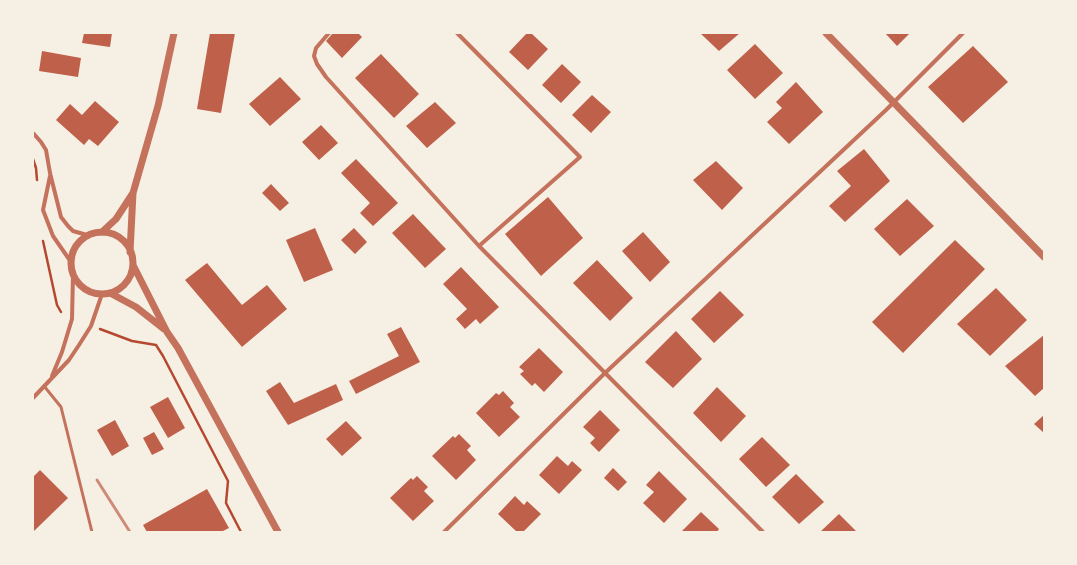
<!DOCTYPE html>
<style>
body{margin:0}
#map{position:relative;width:1077px;height:565px;overflow:hidden;background:#f6efe4;font-family:Cabin,sans-serif}
canvas{display:block}
.frame{position:absolute;inset:0;border:34px solid #f6efe4;pointer-events:none}
</style>
<div id="map">
<canvas width="1077" height="565"></canvas>
<div class="frame"></div>
</div>
<script>
const c = document.querySelector('canvas').getContext('2d');
c.lineJoin = 'round';
function fill(path, color) {
  c.fillStyle = color;
  c.fill(path, 'evenodd');
}
function toPath(rows) {
  const path = new Path2D();
  for (const r of rows) {
    if (r.length === 3) {
      path.moveTo(r[0] + r[2], r[1]);
      path.arc(r[0], r[1], r[2], 0, 2 * Math.PI);
      continue;
    }
    path.moveTo(r[0], r[1]);
    for (let i = 2; i < r.length; i += 2) path.lineTo(r[i], r[i + 1]);
  }
  return path;
}
function strokePath(path, color, width, dash) {
  c.strokeStyle = color;
  c.lineWidth = width;
  c.lineCap = dash ? 'butt' : 'round';
  c.setLineDash(dash || []);
  c.stroke(path);
}
const building = toPath([
 [84,33,112,33,110,47,82,43],
 [210,33,235,33,221,113,197,109],
 [333,33,358,33,362,37,342,58,326,41],
 [527,33,531,33,548,49,528,70,509,52],
 [700,33,740,33,719,51],
 [885,33,910,33,897,46],
 [755,44,783,73,755,99,727,70],
 [973,46,1008,82,963,123,928,87],
 [42,51,81,58,78,77,39,71],
 [381,54,419,94,394,118,355,78],
 [562,64,581,82,561,103,542,85],
 [280,77,301,99,270,126,249,104],
 [796,82,823,112,789,144,767,122,782,108,776,102],
 [592,95,611,112,591,133,572,115],
 [95,101,119,122,98,146,89,139,84,145,56,120,70,104,82,115],
 [435,102,456,123,427,148,406,126],
 [321,125,338,143,319,160,302,142],
 [864,149,890,181,845,222,829,206,851,186,837,171],
 [356,159,398,203,373,226,360,213,370,203,341,173],
 [716,161,743,188,722,210,693,180],
 [271,184,289,203,280,211,262,193],
 [548,197,583,238,541,276,505,234],
 [907,199,934,226,900,256,874,229],
 [413,214,446,249,425,268,392,233],
 [315,228,333,270,304,282,286,240],
 [354,228,367,242,355,254,341,240],
 [643,232,670,262,650,282,622,251],
 [955,240,985,269,903,353,872,322],
 [597,260,633,298,610,321,573,283],
 [207,263,242,305,267,285,287,309,242,347,185,280],
 [461,267,499,307,480,324,476,319,465,329,456,319,467,309,443,284],
 [996,288,1027,320,990,356,957,324],
 [720,291,744,315,714,343,691,319],
 [401,327,420,362,356,394,349,381,399,356,387,334],
 [676,331,702,359,673,388,645,362],
 [1044,335,1044,388,1035,396,1005,366],
 [539,348,563,372,544,392,535,383,532,386,520,374,524,371,519,367],
 [280,382,294,403,336,384,343,400,288,425,266,391],
 [717,387,746,416,721,442,693,413],
 [503,391,514,403,510,407,520,417,499,437,476,413,496,393,499,395],
 [168,397,185,428,168,438,150,407],
 [600,410,620,430,599,452,590,443,595,438,583,427],
 [1044,415,1044,433,1034,424],
 [115,420,129,446,112,456,97,430],
 [346,421,362,438,342,456,326,439],
 [154,432,164,449,152,455,143,438],
 [459,434,471,446,467,450,476,460,456,480,432,456,453,436,455,438],
 [762,437,790,465,766,487,739,459],
 [557,456,568,466,572,461,582,470,559,494,539,475],
 [613,468,627,482,618,491,604,478],
 [40,470,68,498,33,532,33,477],
 [659,471,687,499,664,523,643,503,654,492,646,485],
 [796,474,824,502,799,524,772,497],
 [417,476,428,487,424,491,434,501,413,521,390,498,411,478,413,480],
 [207,489,229,528,221,532,147,532,143,525],
 [515,496,524,505,527,501,541,514,523,532,517,532,498,514],
 [701,512,719,529,717,532,681,532],
 [839,514,857,532,820,532]
]);
const path = toPath([
 [33,159,36,168,37,180],
 [43,241,57,305,61,312],
 [100,329,132,341,156,345,163,356,228,481,226,503,241,532]
]);
const service = toPath([
 [44,386,61,407,92,532]
]);
const minor = toPath([
 [329,33,316,48,314,56,317,64,326,77,479,246,763,532],
 [457,33,580,157,479,246],
 [33,133,41,142,46,150,50,173,61,217,68,226,73,231,87,235],
 [50,176,43,210,53,236,71,262],
 [52,376,62,352,72,319,73,275],
 [33,398,69,360,79,345,91,326,102,294],
 [444,532,605,373,886,110,963,33]
]);
const tertiary = toPath([
 [826,33,1044,257],
 [102,232,116,219,133,193],
 [102,263,31],
 [130,252,133,193,158,106,174,33],
 [133,265,167,332,178,348,278,532],
 [110,293,136,307,164,329]
]);
const rail = toPath([
 [97,480,130,532]
]);
fill(building, '#bf614a');
strokePath(path, '#b5482f', 2.5);
strokePath(service, '#c5725c', 3);
strokePath(minor, '#c5725c', 4);
strokePath(tertiary, '#c5725c', 7);
strokePath(rail, '#cf8b77', 3);
</script>
